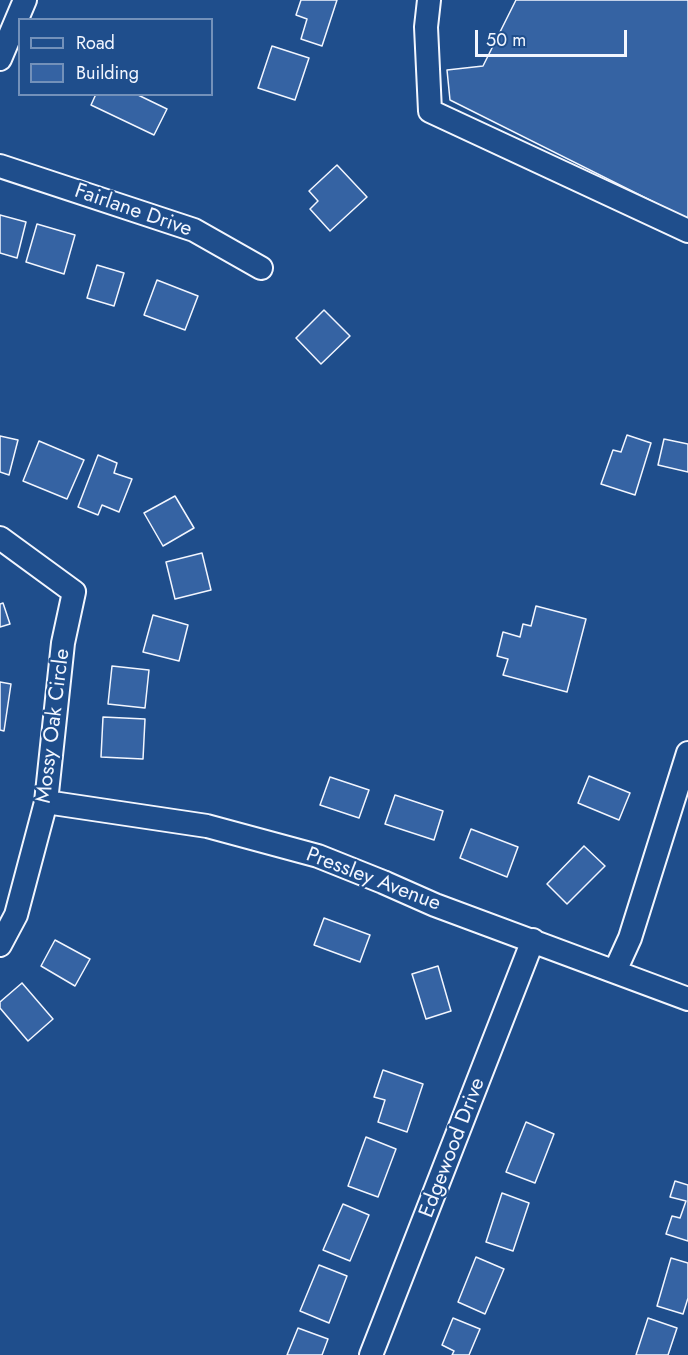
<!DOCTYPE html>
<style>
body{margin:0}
#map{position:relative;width:688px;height:1355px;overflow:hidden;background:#1f4e8c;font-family:Jost,sans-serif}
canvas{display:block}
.legend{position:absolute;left:18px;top:18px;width:195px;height:78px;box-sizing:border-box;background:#1f4e8c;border:2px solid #7391ba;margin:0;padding:8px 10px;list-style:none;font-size:18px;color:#f2f6ff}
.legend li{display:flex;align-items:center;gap:12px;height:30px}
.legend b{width:30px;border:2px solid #7391ba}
.scale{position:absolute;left:475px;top:30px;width:152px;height:27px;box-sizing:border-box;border:3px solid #f2f6ff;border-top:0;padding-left:8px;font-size:18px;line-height:21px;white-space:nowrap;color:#f2f6ff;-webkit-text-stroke:4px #1f4e8c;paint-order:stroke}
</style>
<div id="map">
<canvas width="688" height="1355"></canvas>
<ul class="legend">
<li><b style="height:8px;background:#1f4e8c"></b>Road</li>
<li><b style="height:16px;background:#3563a3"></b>Building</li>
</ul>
<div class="scale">50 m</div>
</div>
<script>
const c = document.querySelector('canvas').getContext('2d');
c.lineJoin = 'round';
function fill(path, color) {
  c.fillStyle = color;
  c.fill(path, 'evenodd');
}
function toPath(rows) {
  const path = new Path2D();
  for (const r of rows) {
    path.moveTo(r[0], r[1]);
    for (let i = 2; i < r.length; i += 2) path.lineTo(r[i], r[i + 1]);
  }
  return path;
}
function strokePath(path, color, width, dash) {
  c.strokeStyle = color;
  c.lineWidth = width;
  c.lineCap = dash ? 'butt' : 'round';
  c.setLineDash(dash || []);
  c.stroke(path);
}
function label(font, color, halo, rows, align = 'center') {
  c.font = font + ' Jost,sans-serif';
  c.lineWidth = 4.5;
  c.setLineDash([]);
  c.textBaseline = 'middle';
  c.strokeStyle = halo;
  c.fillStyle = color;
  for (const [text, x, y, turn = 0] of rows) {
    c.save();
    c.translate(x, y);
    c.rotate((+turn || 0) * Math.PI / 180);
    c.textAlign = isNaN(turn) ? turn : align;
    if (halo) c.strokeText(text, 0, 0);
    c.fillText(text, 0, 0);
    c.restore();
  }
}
const building = toPath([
 [301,0,337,0,322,46,301,39,307,19,296,15,301,0],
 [516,0,688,0,688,219,450,100,447,70,483,66,516,0],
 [272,46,309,58,295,100,258,88,272,46],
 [96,94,136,94,167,109,154,135,91,105,96,94],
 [337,165,367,197,330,231,310,209,318,201,309,191,337,165],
 [0,215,26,222,17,258,0,253,0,215],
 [37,224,75,235,64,274,26,262,37,224],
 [97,265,124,273,114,306,87,298,97,265],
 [157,280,198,296,185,330,144,315,157,280],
 [324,310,350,336,321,364,296,338,324,310],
 [627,435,651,443,635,495,601,484,613,450,621,452,627,435],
 [0,436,18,440,9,475,0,472,0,436],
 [664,439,688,444,688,472,658,465,664,439],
 [39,441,84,460,67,499,23,481,39,441],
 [98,455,117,463,114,473,132,479,119,512,102,505,98,515,78,507,98,455],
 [175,496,194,528,163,546,144,513,175,496],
 [202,553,211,590,175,599,166,562,202,553],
 [3,603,10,624,0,627,0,604,3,603],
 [536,606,586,619,567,692,503,675,508,659,497,656,503,632,520,637,523,624,531,626,536,606],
 [153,615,188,625,179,661,143,652,153,615],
 [112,666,149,670,145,708,108,704,112,666],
 [0,682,11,684,4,731,0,730,0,682],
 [103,717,145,719,143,759,101,757,103,717],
 [589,776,630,793,619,820,578,803,589,776],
 [330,777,369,790,359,818,320,805,330,777],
 [395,795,443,811,434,840,385,824,395,795],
 [471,829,518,847,507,877,460,858,471,829],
 [584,846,605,866,567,904,547,884,584,846],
 [324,918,370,935,360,962,314,945,324,918],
 [55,940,90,959,75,986,41,966,55,940],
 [438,966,451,1011,426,1019,412,974,438,966],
 [22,983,53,1019,28,1041,0,1008,0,1002,22,983],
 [383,1070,423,1084,407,1132,378,1122,385,1100,374,1097,383,1070],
 [526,1122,554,1134,535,1183,506,1172,526,1122],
 [366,1137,396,1149,378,1197,348,1186,366,1137],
 [675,1181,688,1185,688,1241,666,1234,672,1216,680,1218,686,1201,670,1197,675,1181],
 [502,1193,529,1203,513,1251,486,1242,502,1193],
 [343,1204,369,1215,350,1261,323,1250,343,1204],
 [476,1257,504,1269,485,1314,458,1302,476,1257],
 [671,1258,688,1263,688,1298,683,1314,657,1306,671,1258],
 [319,1265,347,1276,329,1323,300,1311,319,1265],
 [453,1318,480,1329,469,1355,452,1355,454,1351,442,1345,453,1318],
 [648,1318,677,1328,668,1355,636,1355,648,1318],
 [298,1328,328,1339,322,1355,287,1355,298,1328]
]);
const minor = toPath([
 [429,0,426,27,430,111,688,231],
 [0,59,25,0],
 [0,166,194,230,261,268],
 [0,538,74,592,63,643,46,802,16,915,0,945],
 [46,802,207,826,318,856,383,882,435,905,688,999],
 [615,971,630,938,688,753],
 [371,1355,533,940]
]);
const streetNames = [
 ["Fairlane Drive",133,211,19],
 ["Mossy Oak Circle",54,726,-83],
 ["Pressley Avenue",373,880,21],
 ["Edgewood Drive",453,1148,-69]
];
fill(building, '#3563a3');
strokePath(building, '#f2f6ff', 1.5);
strokePath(minor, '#f2f6ff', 26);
strokePath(minor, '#1f4e8c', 22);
label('21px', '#f2f6ff', '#1f4e8c', streetNames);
</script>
